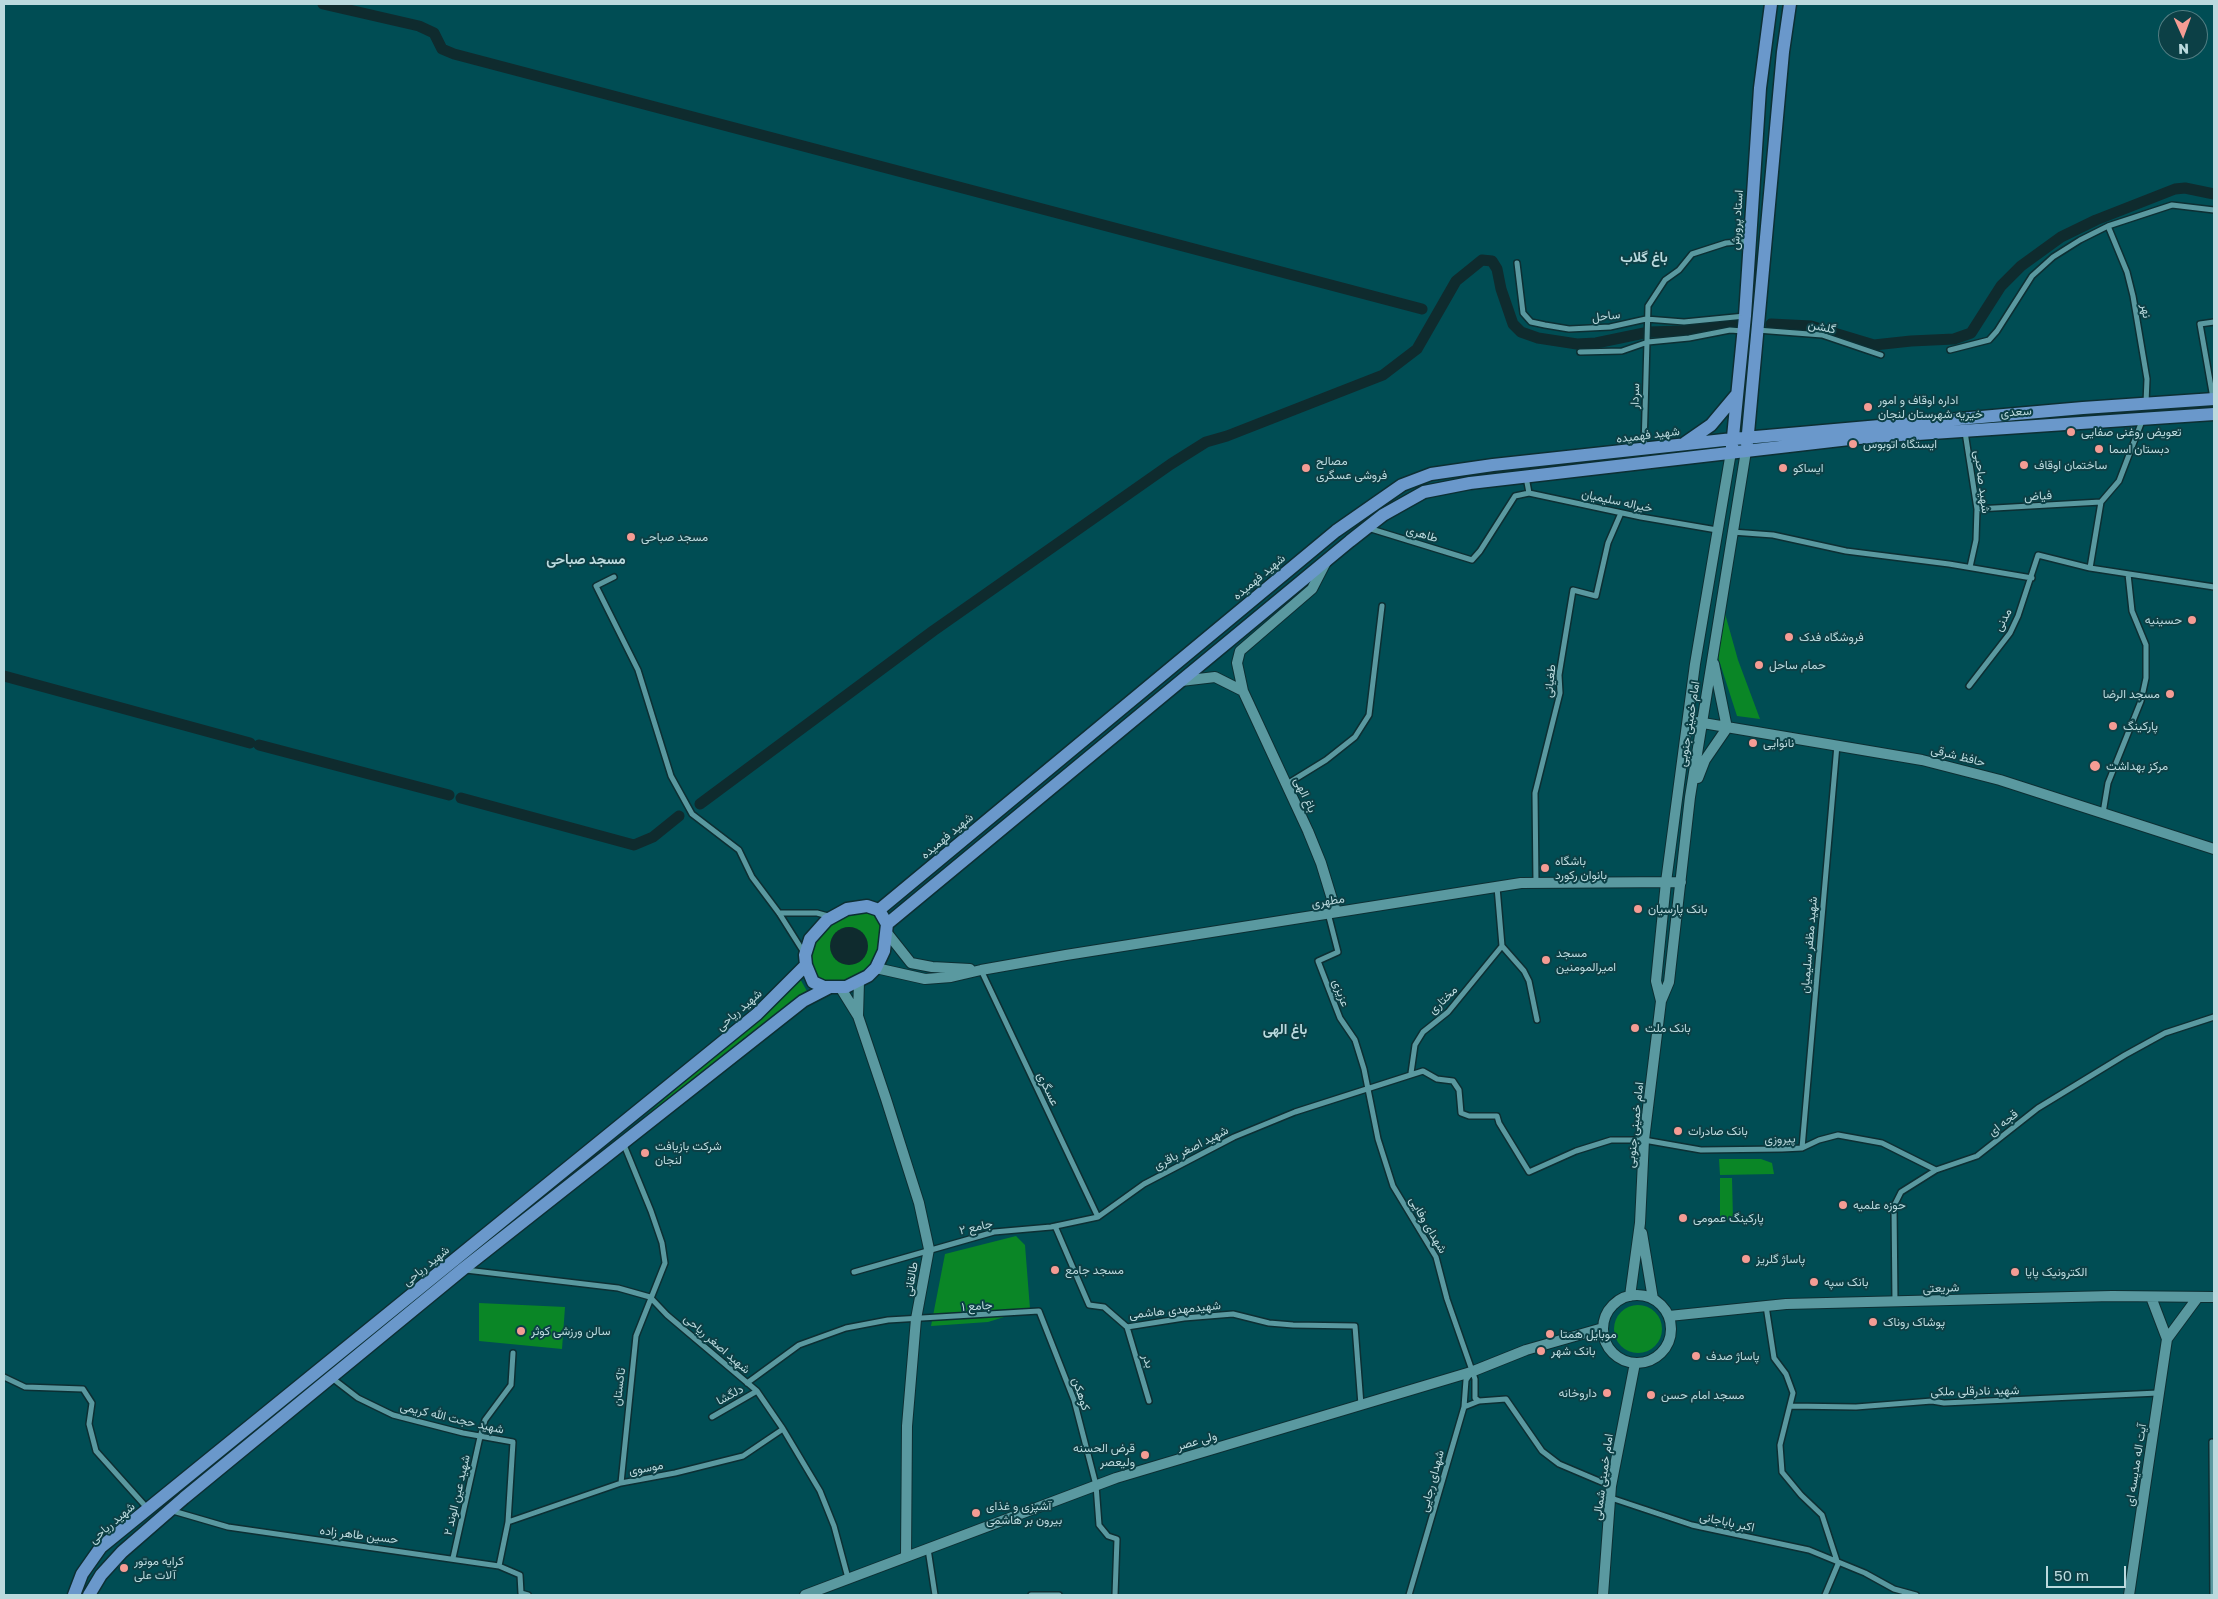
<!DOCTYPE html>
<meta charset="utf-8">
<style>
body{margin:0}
#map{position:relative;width:2218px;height:1599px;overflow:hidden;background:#004d54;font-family:"Golos Text",sans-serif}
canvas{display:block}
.frame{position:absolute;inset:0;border:5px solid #bbdade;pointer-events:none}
.north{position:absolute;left:2158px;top:10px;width:50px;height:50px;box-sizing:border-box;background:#0c4046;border:1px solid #527e83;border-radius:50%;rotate:178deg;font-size:14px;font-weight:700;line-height:20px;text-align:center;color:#bbdade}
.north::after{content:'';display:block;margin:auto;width:18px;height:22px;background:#f59c94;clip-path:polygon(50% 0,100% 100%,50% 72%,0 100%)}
.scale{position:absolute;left:2046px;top:1566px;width:80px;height:22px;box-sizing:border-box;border:2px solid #bbdade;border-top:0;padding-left:6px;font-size:15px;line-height:18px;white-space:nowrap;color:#bbdade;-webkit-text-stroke:4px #0c4046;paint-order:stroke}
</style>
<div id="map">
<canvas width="2218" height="1599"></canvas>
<div class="frame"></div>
<div class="north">N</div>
<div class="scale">50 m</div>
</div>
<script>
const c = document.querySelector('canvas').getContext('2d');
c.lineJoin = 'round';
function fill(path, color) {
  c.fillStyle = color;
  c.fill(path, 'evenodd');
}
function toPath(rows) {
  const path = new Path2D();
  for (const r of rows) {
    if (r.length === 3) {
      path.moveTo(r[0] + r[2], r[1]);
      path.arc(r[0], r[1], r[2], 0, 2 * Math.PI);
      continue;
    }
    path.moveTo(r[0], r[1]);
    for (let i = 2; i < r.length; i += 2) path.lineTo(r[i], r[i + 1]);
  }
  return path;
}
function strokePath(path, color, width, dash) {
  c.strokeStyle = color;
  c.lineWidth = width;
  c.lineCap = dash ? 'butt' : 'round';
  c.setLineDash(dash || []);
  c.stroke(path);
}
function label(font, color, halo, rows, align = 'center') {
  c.font = font + ' "Golos Text",Vazirmatn,sans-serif';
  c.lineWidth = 4;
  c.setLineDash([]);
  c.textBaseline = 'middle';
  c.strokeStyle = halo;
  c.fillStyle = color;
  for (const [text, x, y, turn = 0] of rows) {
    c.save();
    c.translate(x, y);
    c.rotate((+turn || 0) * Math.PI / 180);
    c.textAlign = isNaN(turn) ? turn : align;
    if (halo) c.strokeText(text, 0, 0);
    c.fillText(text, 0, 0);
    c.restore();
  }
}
const green = toPath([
 [1724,610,1738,660,1760,719,1737,716,1718,657],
 [863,910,877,912,884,923,880,951,865,974,840,984,819,982,810,958,815,940,826,925,842,915],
 [799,977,808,993,648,1119,644,1117,751,1024],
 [1719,1159,1761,1159,1772,1163,1774,1174,1720,1175],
 [1720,1178,1732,1178,1733,1220,1720,1220],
 [1016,1236,1025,1245,1030,1309,988,1322,931,1326,945,1254],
 [479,1303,565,1307,562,1349,479,1341],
 [1638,1329,24]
]);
const water = toPath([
 [849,946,19]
]);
const canal = toPath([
 [323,4,419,26,434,33,442,49,454,54,1422,309],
 [1771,324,1811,326,1874,345,1911,341,1954,339,1971,333,2001,286,2021,266,2061,237,2096,220,2175,189,2185,188,2214,194],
 [4,676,250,743],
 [259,745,449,795],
 [461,798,634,845,653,837,679,816],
 [700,804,933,631,1171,464,1206,442,1227,436,1383,375,1417,349,1456,281,1482,260,1492,261,1497,269,1501,289,1513,324,1521,332,1538,338,1577,344,1596,343,1649,332,1682,331,1726,323,1740,323]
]);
const street = toPath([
 [2108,226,2127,272,2133,296,2147,379,2146,403],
 [1517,263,1523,313,1531,322,1545,325,1569,329,1610,327,1646,319,1684,322,1745,316],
 [1757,330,1822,335,1881,355],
 [1950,350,1989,340,1997,331,2032,276,2053,257,2080,240,2108,226,2172,205,2214,210],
 [1580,352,1622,351,1648,342,1689,338,1730,330,1743,331],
 [2213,398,2200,324,2214,322],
 [1965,432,1977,509,1976,540,1970,567],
 [1644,447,1648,306,1665,280,1679,270,1692,254,1726,243,1749,241],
 [1526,477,1529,493,1641,517,1717,530],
 [1977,509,2101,502],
 [1368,528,1472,560,1480,551,1515,496,1529,493],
 [1732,532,1773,535,1846,551,1949,564,2032,578],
 [2090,568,2101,502,2119,481,2142,421],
 [614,577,596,586,638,670,671,776,692,814,739,850,752,877,779,913,803,951],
 [1969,686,2010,633,2018,616,2038,555,2090,568,2214,587],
 [1287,784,1326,760,1355,737,1369,715,1382,606],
 [2103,813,2108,783,2141,701,2146,678,2146,645,2132,611,2128,574],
 [1536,883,1535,793,1560,693,1559,675,1573,590,1596,596,1608,543,1621,513],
 [1497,887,1502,946,1524,971,1529,981,1537,1020],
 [779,913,817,913,828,916],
 [1328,913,1338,952,1318,961,1340,1018,1355,1040,1364,1069,1378,1139,1393,1186,1436,1257,1447,1299,1475,1379,1475,1398,1479,1401],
 [981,970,1098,1217],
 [1411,1073,1415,1045,1423,1032,1448,1012,1502,946],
 [1802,1148,1837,745],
 [1055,1226,1089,1305,1104,1307,1127,1327,1149,1401],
 [466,1270,618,1288,650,1297,667,1315,757,1391,783,1429,820,1491,834,1526,848,1578],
 [854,1272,994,1232,1051,1227,1098,1217,1144,1184,1234,1137,1295,1112,1423,1071,1437,1079,1453,1081,1459,1090,1461,1113,1469,1116,1497,1116,1499,1123,1529,1172,1576,1151,1611,1140,1644,1140,1701,1150,1782,1149,1802,1148,1819,1140,1838,1135,1882,1143,1936,1170],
 [1895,1302,1894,1206,1901,1192,1936,1170,1977,1156,2038,1108,2125,1055,2165,1033,2214,1017],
 [1766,1306,1774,1358,1786,1374,1793,1393,1780,1445,1782,1472,1801,1495,1822,1515,1838,1564],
 [1127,1327,1184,1318,1233,1314,1269,1323,1293,1325,1355,1326,1361,1405],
 [4,1377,25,1387,83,1389,92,1403,89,1424,96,1451,148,1509],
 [332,1378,358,1398,393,1415,463,1433,513,1442,508,1522,499,1566],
 [747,1383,799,1345,846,1328,888,1320,1039,1311,1074,1400,1096,1485,1099,1525,1108,1536,1117,1539,1115,1595],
 [1791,1406,1856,1407,1932,1401,1944,1403,2158,1393],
 [1464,1407,1479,1401,1506,1399,1542,1451,1559,1464,1611,1486],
 [712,1417,757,1391],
 [2212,1442,2213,1595],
 [621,1483,636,1336,665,1263,662,1243,651,1211,624,1145],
 [1611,1498,1692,1525,1809,1550,1865,1573,1894,1589,1916,1595],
 [173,1511,228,1527,499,1566,520,1575,521,1593,528,1595],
 [508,1522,621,1483,675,1473,743,1456,783,1429],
 [928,1549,935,1595],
 [453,1558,480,1437,485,1420,511,1385,513,1353],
 [1031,1595,1059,1595],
 [1409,1595,1464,1407,1466,1380,1470,1374],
 [1825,1595,1838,1564]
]);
const secondary = toPath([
 [1326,562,1312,589,1240,651,1237,663,1243,691,1308,831,1321,863,1336,912],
 [1181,681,1215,677,1243,691],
 [1697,722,1922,760,2000,780,2214,849],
 [1698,778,1705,760,1727,728,1714,664],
 [888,934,911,963,932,967,970,969],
 [876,968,925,979,951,977,981,970,1066,955,1521,883,1681,882],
 [840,987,858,1016,886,1099,919,1203,929,1249,916,1319,907,1426,906,1557],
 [1661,1001,1656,981,1666,882,1695,664,1731,452],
 [858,1016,859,981],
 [1642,1233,1653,1299],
 [1637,1329,34],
 [1630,1296,1640,1223,1644,1140,1661,1001,1669,982,1690,797,1746,451],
 [1669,1316,1786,1304,2112,1296,2214,1297],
 [2167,1339,2198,1297],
 [805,1595,1116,1478,1471,1372,1526,1350,1603,1328],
 [1603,1595,1611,1486,1635,1363],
 [2129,1595,2167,1339,2151,1297]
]);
const primary = toPath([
 [1685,443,1711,425,1737,394],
 [1747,444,1783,52,1790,4],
 [1732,447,1745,316,1760,88,1771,4],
 [867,906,879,910,887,924,884,951,876,968,868,976,846,987,824,987,813,982,806,965,805,955,810,939,827,920,847,909,867,906],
 [879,910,1336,531,1402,485,1431,474,1493,465,1733,439,2083,408,2214,399],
 [887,924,1350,541,1383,515,1424,492,1470,483,1858,438,2214,414],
 [74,1595,82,1574,101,1547,757,1014,806,965],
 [89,1595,101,1575,122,1552,184,1498,463,1269,803,1001,830,987]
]);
const markers = [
 [1868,407,5,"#f59c94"],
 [2071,432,5,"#f59c94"],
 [1853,444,5,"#f59c94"],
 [2099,449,5,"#f59c94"],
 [2024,465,5,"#f59c94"],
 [1306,468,5,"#f59c94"],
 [1783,468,5,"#f59c94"],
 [631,537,5,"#f59c94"],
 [2192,620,5,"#f59c94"],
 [1789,637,5,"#f59c94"],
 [1759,665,5,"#f59c94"],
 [2170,694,5,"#f59c94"],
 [2113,726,5,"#f59c94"],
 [1753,743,5,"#f59c94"],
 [2095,766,6,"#f59c94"],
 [1545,868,5,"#f59c94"],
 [1638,909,5,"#f59c94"],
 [1546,960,5,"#f59c94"],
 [1635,1028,5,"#f59c94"],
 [1678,1131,5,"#f59c94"],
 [645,1153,5,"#f59c94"],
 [1843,1205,5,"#f59c94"],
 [1683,1218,5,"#f59c94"],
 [1746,1259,5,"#f59c94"],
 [1055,1270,5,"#f59c94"],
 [2015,1272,5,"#f59c94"],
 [1814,1282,5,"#f59c94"],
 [1873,1322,5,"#f59c94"],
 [521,1331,5,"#f59c94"],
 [1550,1334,5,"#f59c94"],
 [1541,1351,5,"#f59c94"],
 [1696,1356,5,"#f59c94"],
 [1607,1393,5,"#f59c94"],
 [1651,1395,5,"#f59c94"],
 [1145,1455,5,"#f59c94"],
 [976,1513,5,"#f59c94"],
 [124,1568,5,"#f59c94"]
];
const streetNames = [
 ["استاد پرورش",1737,220,-86],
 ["نهر",2146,311,81],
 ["ساحل",1606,316,-7],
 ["گلشن",1822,327,11],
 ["سردار",1635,396,-88],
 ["سعدی",2016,412,-4],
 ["شهید فهمیده",1648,435,-7],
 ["شهید صاحبی",1982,482,83],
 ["فیاض",2038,496,-3],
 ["خیراله سلیمیان",1617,501,12],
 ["طاهری",1422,534,17],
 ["شهید فهمیده",1259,577,-40],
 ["مدنی",2003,620,-62],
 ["طغیانی",1550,681,-84],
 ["امام خمینی جنوبی",1689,724,-81],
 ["حافظ شرقی",1958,756,14],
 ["باغ الهی",1305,795,65],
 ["شهید فهمیده",947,836,-40],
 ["مطهری",1328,901,-9],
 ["شهید مظفر سلیمیان",1809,945,-85],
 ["عزیزی",1341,993,70],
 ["مختاری",1443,1000,-44],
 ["شهید ریاحی",739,1010,-41],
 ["عسگری",1048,1089,65],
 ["قجه ای",2003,1123,-38],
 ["امام خمینی جنوبی",1635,1125,-84],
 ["پیروزی",1780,1139,-2],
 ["شهید اصغر باقری",1191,1148,-27],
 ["شهدای وفایی",1428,1225,60],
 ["جامع ۲",976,1227,-13],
 ["شهید ریاحی",426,1266,-39],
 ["طالقانی",911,1279,-80],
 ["شریعتی",1941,1288,-2],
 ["جامع ۱",977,1306,-4],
 ["شهیدمهدی هاشمی",1175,1310,-6],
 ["شهید اصغر ریاحی",717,1344,41],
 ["بدر",1148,1361,73],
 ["تاکستان",619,1387,-83],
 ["شهید نادرقلی ملکی",1975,1391,-1],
 ["کوهکن",1081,1394,72],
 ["دلگشا",730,1395,-29],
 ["شهید حجت الله کریمی",452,1418,13],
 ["ولی عصر",1197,1441,-16],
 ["آیت اله مدیسه ای",2136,1465,-81],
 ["موسوی",646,1468,-10],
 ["امام خمینی شمالی",1603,1477,-82],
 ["شهدای رجایی",1432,1481,-75],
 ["شهید عین الوند ۲",457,1495,-77],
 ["اکبر باباجانی",1727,1522,12],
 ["شهید ریاحی",112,1523,-41],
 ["حسین طاهر زاده",359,1535,7]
];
const poiNames = [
 ["اداره اوقاف و امور",1878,400],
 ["خیریه شهرستان لنجان",1878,414],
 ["تعویض روغنی صفایی",2081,432],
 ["ایستگاه اتوبوس",1863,444],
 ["دبستان اسما",2109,449],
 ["مصالح",1316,461],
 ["فروشی عسگری",1316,475],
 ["ساختمان اوقاف",2034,465],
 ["ایساکو",1793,468],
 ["مسجد صباحی",641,537],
 ["حسینیه",2182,620,"right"],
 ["فروشگاه فدک",1799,637],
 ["حمام ساحل",1769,665],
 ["مسجد الرضا",2160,694,"right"],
 ["پارکینگ",2123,726],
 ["نانوایی",1763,743],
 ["مرکز بهداشت",2106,766],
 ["باشگاه",1555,861],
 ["بانوان رکورد",1555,875],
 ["بانک پارسیان",1648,909],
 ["مسجد",1556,953],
 ["امیرالمومنین",1556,967],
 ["بانک ملت",1645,1028],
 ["بانک صادرات",1688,1131],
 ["شرکت بازیافت",655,1146],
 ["لنجان",655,1160],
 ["حوزه علمیه",1853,1205],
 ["پارکینگ عمومی",1693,1218],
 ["پاساژ گلریز",1756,1259],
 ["مسجد جامع",1065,1270],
 ["الکترونیک پایا",2025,1272],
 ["بانک سپه",1824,1282],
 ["پوشاک روناک",1883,1322],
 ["سالن ورزشی کوثر",531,1331],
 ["موبایل همتا",1560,1334],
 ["بانک شهر",1551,1351],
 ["پاساژ صدف",1706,1356],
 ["داروخانه",1597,1393,"right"],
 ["مسجد امام حسن",1661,1395],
 ["قرض الحسنه",1135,1448,"right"],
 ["ولیعصر",1135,1462,"right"],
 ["آشپزی و غذای",986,1506],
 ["بیرون بر هاشمی",986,1520],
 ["کرایه موتور",134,1561],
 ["آلات علی",134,1575]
];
const neighbourhoodNames = [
 ["باغ گلاب",1644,258],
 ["مسجد صباحی",586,560],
 ["باغ الهی",1285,1030]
];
fill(green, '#0a8626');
fill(water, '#0f2b2e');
strokePath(canal, '#0f2b2e', 11);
strokePath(street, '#0c2f33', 8);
strokePath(secondary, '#0c2f33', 12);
strokePath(primary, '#0c2f33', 15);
strokePath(street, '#5a99a0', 5);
strokePath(secondary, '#5a99a0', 10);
strokePath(primary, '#6a98cb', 12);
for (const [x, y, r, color] of markers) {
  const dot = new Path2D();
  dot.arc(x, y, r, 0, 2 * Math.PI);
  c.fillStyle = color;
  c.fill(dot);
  strokePath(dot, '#0c4046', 2);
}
label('12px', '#bbdade', '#0c4046', streetNames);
label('12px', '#bbdade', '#0c4046', poiNames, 'left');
label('bold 14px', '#bbdade', '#0c4046', neighbourhoodNames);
</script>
